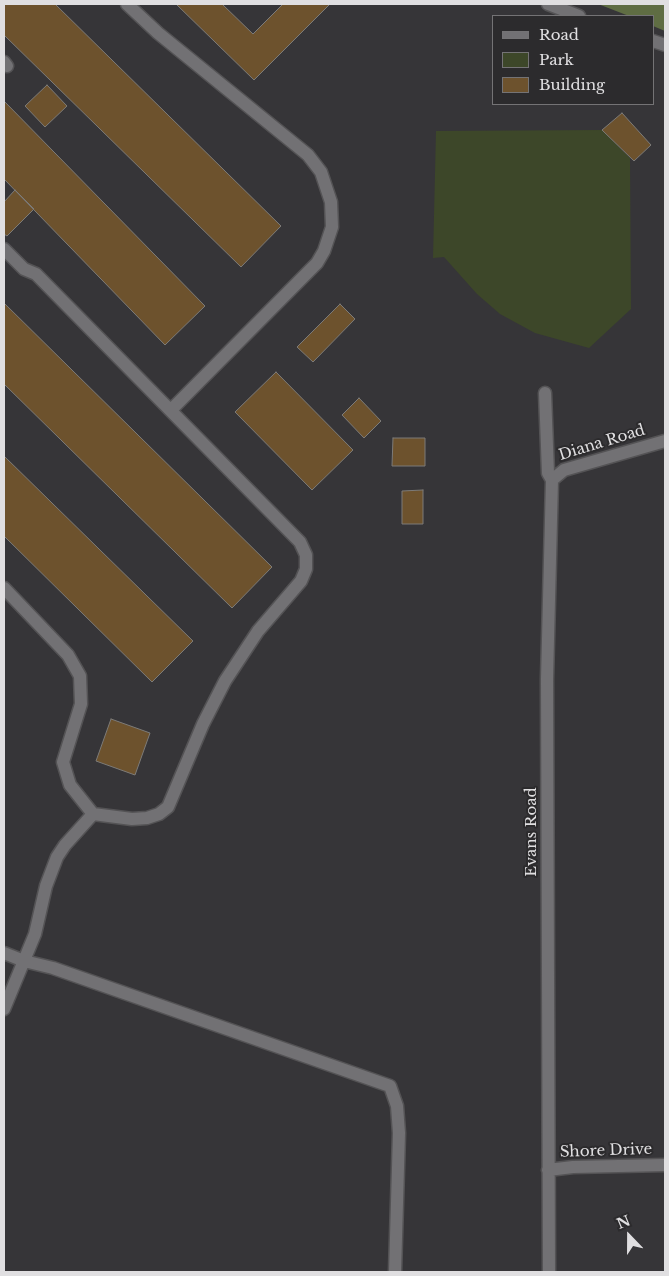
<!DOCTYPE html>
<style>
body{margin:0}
#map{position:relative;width:669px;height:1276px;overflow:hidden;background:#363538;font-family:"Libre Baskerville",serif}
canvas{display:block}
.frame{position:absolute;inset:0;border:5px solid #e0dfe1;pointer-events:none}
.legend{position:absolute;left:492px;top:15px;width:162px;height:90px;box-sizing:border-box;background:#2c2b2d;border:1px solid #747375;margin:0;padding:6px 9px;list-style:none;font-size:15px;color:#e0dfe1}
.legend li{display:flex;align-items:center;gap:10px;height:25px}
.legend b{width:25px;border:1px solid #747375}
.north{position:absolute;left:604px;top:1211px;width:50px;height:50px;-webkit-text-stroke:4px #2c2b2d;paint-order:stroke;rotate:338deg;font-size:14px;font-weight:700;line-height:20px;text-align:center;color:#e0dfe1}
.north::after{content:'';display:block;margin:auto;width:18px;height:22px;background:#e0dfe1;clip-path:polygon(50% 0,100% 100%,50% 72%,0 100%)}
</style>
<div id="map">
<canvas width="669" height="1276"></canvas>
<div class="frame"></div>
<ul class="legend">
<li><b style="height:6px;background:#727174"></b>Road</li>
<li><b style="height:14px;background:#3d4729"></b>Park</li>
<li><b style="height:14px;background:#6d522d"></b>Building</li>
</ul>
<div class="north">N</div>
</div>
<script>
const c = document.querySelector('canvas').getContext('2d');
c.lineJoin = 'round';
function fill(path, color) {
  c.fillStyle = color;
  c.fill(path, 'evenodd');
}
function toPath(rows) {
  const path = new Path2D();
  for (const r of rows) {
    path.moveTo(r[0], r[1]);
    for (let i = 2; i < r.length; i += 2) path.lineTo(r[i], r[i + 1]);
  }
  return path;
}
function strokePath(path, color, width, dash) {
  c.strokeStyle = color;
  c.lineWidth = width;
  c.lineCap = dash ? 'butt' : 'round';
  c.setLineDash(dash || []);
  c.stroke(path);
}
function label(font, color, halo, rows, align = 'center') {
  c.font = font + ' "Libre Baskerville",serif';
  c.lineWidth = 4;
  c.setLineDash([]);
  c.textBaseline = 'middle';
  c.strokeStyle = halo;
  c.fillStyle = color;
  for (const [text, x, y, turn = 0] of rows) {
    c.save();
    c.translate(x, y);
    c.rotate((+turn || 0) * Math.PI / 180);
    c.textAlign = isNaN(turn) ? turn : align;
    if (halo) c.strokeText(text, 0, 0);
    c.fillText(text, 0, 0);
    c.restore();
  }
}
const green = toPath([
 [602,130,630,158,631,309,589,348,535,333,500,314,477,294,444,257,433,258,436,131]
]);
const forest = toPath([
 [598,4,665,4,665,31,653,26,653,16,629,16]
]);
const building = toPath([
 [4,4,55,4,281,226,241,267,4,35,4,4],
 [176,4,222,4,253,34,283,4,330,4,254,80,176,4],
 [47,85,67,106,45,127,25,106,47,85],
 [4,101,205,306,165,345,4,179,4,101],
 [622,113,651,145,634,161,602,130,622,113],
 [15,190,34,209,7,236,4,234,4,202,15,190],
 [4,303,272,567,232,608,4,384,4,303],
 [340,304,355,319,313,362,297,347,340,304],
 [276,372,353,450,312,490,235,412,276,372],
 [359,398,381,421,364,438,342,415,359,398],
 [393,438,425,438,425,466,392,466,393,438],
 [4,456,193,641,152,682,4,536,4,456],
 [423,490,423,524,402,524,402,491,423,490],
 [111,719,150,733,135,775,96,761,111,719]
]);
const minor = toPath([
 [127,4,158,33,308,155,321,172,331,202,332,227,324,251,317,263,171,410],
 [4,62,7,66],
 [4,249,24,269,36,274,300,542,306,555,306,569,301,581,258,631,225,681,203,724,168,807,159,814,147,818,132,819,93,814,65,845,57,857,46,886,35,934,4,1009],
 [545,393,548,473,552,480,547,679,549,1272],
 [552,480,564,470,665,441],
 [4,588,68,655,80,676,81,704,63,762,70,785,93,814],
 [4,953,24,961,53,968,390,1086,397,1106,399,1133,395,1272],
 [548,1170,573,1167,665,1165]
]);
const tertiary = toPath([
 [548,4,579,16],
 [653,41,665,45]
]);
const streetNames = [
 ["Diana Road",602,443,-17],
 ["Evans Road",532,832,-90],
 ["Shore Drive",606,1151,-2]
];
fill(green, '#3d4729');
fill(forest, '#5f6d43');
fill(building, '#6d522d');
strokePath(building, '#7d7b78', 1);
strokePath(minor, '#545355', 15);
strokePath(tertiary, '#545355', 15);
strokePath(minor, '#727174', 12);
strokePath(tertiary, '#727174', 12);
label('15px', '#e0dfe1', '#2c2b2d', streetNames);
</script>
